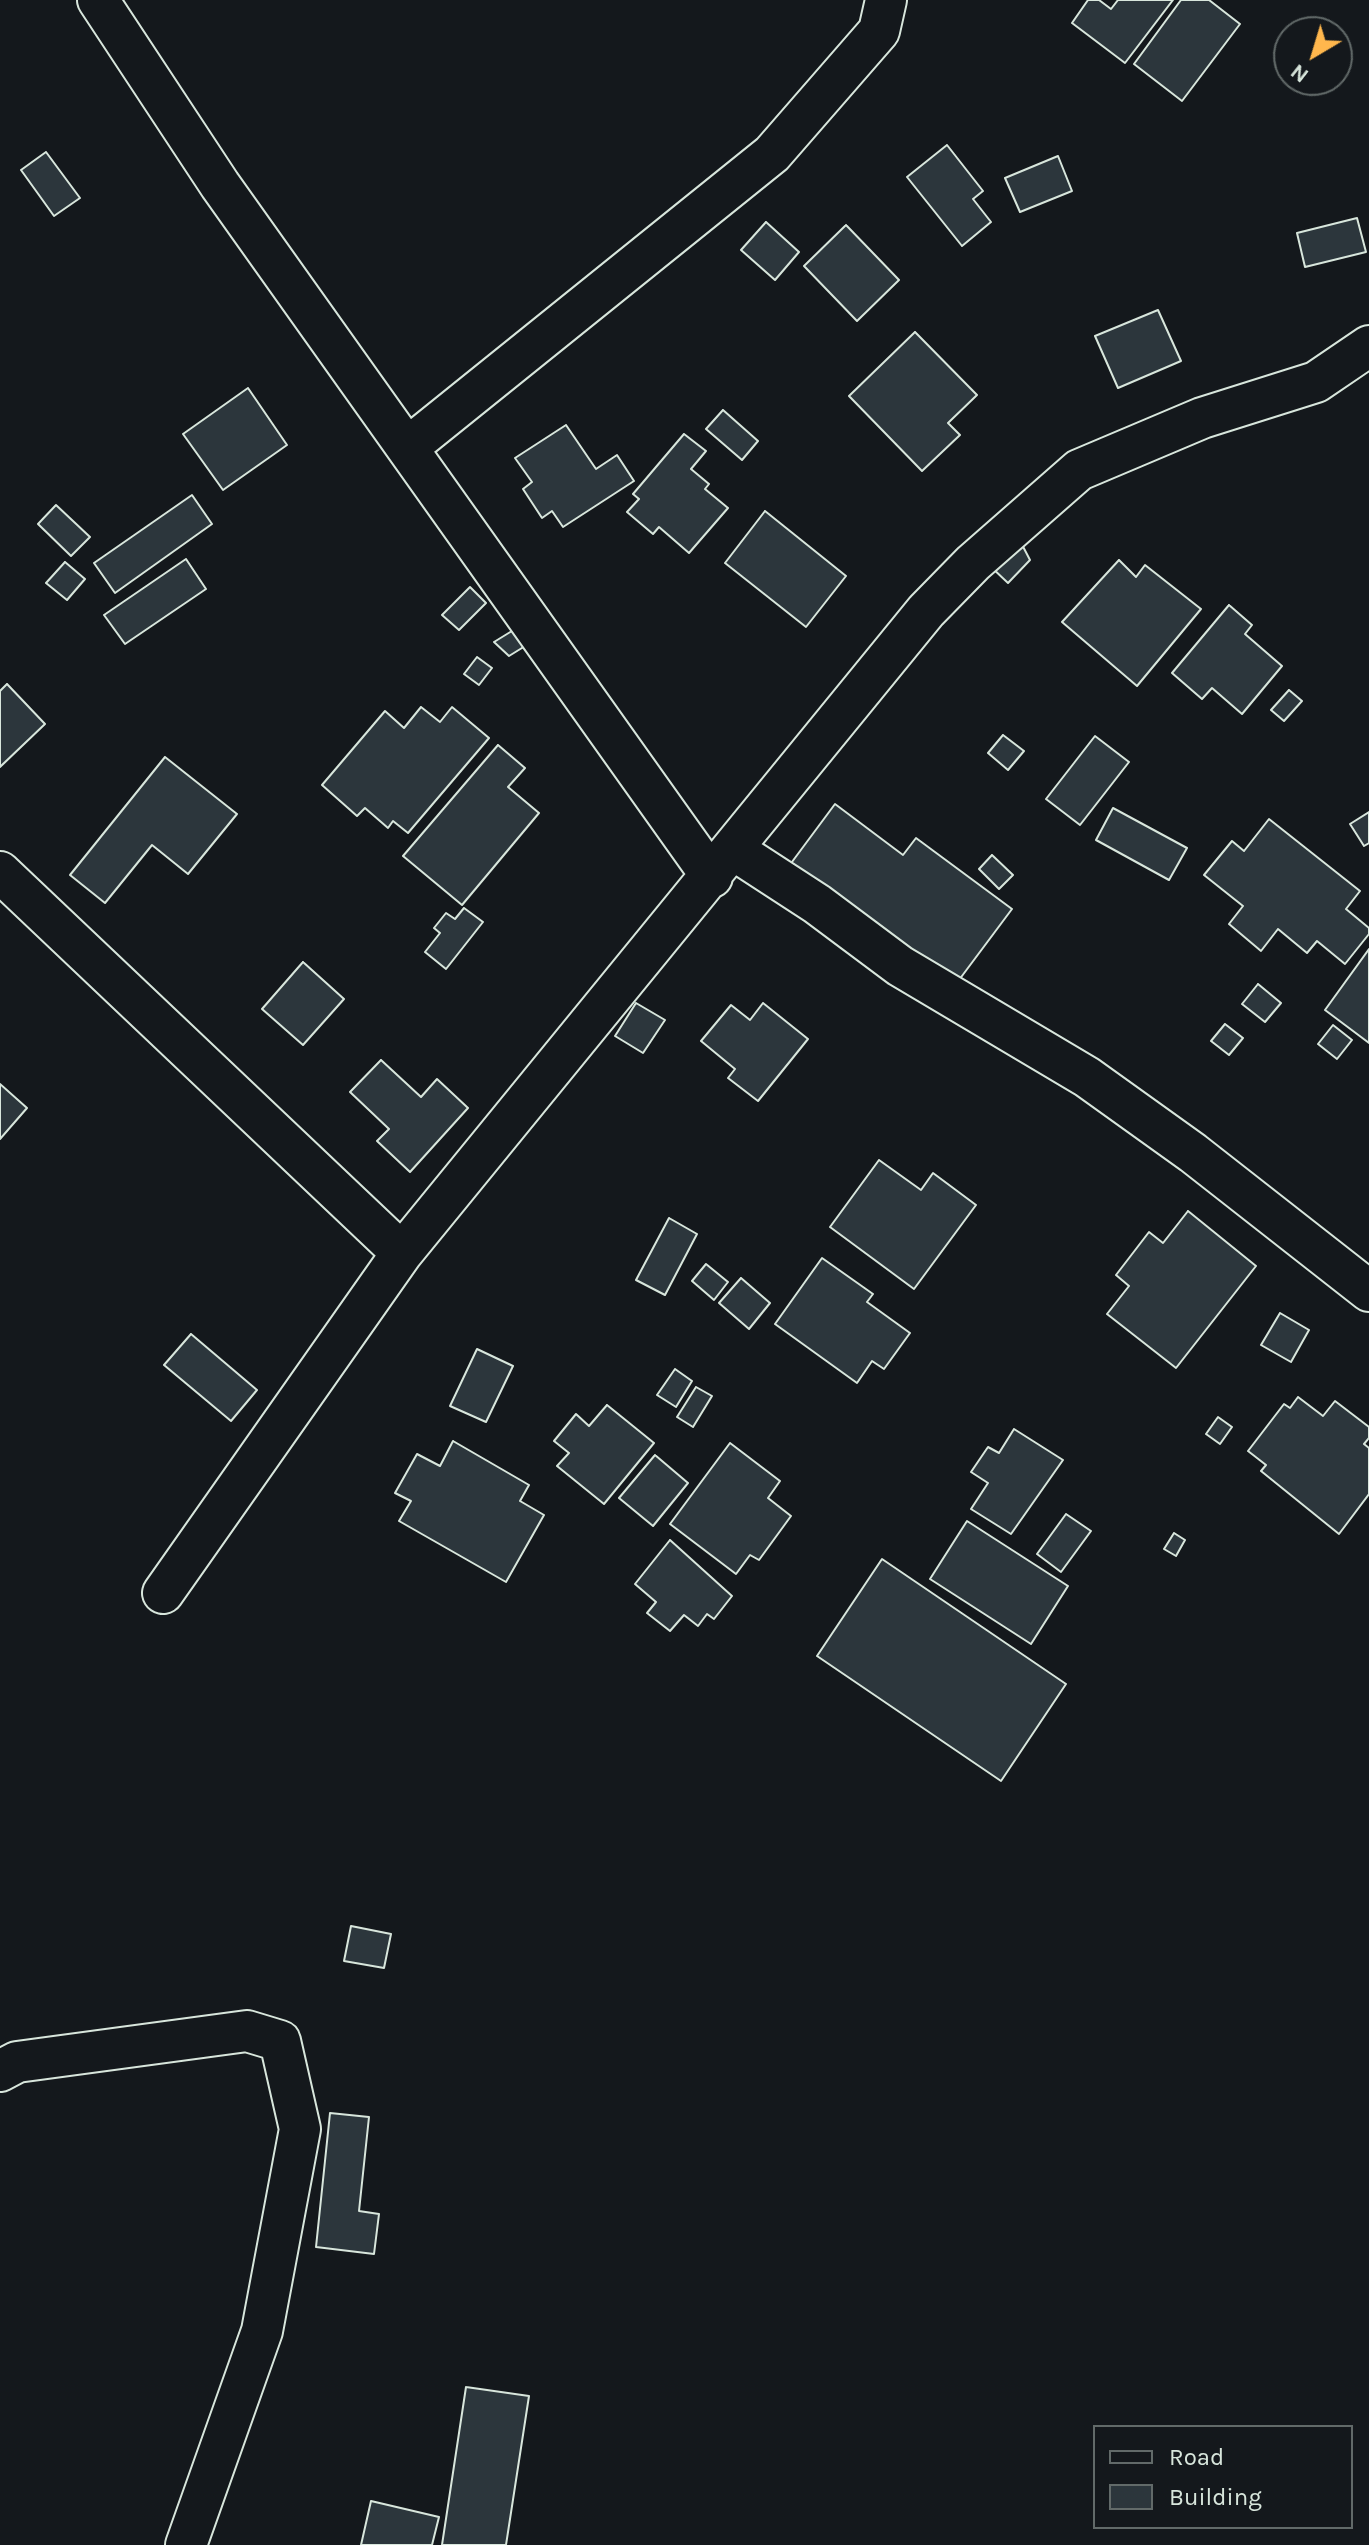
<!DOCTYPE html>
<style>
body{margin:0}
#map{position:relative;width:1369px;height:2545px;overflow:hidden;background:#14181c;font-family:Karla,sans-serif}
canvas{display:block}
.legend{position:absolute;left:1093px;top:2425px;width:260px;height:104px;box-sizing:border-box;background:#14181c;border:2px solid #626a69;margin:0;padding:10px 14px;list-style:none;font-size:24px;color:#d8e6dc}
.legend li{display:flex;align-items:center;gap:16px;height:40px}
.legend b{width:40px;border:2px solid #626a69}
.north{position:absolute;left:1273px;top:16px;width:80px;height:80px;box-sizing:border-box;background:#14181c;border:2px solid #626a69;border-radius:50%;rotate:218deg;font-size:22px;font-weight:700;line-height:32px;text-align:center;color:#d8e6dc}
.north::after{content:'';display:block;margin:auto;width:28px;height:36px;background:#ffb74d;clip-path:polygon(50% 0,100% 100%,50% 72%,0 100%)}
</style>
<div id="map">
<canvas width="1369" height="2545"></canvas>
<ul class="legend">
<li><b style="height:10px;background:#14181c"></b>Road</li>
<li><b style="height:22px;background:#2c363c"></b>Building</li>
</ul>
<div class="north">N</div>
</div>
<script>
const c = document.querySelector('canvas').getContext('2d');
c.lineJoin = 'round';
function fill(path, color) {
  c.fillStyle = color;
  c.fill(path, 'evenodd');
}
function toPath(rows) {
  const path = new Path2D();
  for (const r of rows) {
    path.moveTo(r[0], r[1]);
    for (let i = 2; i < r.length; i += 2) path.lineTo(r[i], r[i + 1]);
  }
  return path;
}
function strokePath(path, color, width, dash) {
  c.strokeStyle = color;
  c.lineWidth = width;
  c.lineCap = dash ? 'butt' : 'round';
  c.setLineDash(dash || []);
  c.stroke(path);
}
const building = toPath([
 [1088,0,1099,0,1111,9,1118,0,1173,0,1125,63,1072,23,1088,0],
 [1181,0,1209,0,1240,24,1182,101,1134,64,1181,0],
 [947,145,983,191,973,199,991,222,962,246,907,177,947,145],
 [46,152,80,198,54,216,21,170,46,152],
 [1058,156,1072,191,1020,212,1005,178,1058,156],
 [1357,218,1366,252,1305,267,1297,233,1357,218],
 [766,222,799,252,775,280,741,250,766,222],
 [846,225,899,280,857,321,804,266,846,225],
 [1158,310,1181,361,1118,388,1095,336,1158,310],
 [915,332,977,395,948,423,960,435,922,471,849,396,915,332],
 [248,388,287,445,223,490,183,434,248,388],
 [723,410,758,441,742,460,706,429,723,410],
 [566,425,596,469,617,455,634,481,563,527,552,511,542,518,523,489,532,482,515,458,566,425],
 [684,434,706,451,691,469,709,484,705,489,728,508,689,553,659,527,653,534,627,512,639,499,633,494,684,434],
 [192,495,212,524,115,593,94,563,192,495],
 [56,505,90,537,71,556,38,524,56,505],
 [765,511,846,576,806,627,725,563,765,511],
 [1017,535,1030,560,1008,583,989,565,1017,535],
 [186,559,206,589,125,644,104,615,186,559],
 [1119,560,1136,577,1145,565,1201,609,1137,686,1062,622,1119,560],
 [65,562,85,579,67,600,46,583,65,562],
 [470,587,486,603,459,630,442,615,470,587],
 [1229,605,1252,625,1245,634,1282,666,1242,714,1212,688,1202,699,1172,673,1229,605],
 [520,626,530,643,509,656,494,642,520,626],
 [477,657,492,668,479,685,464,674,477,657],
 [7,684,45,724,0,767,0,691,7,684],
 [1289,690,1302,701,1284,721,1271,710,1289,690],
 [421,707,440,722,452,707,489,738,408,833,393,821,388,828,365,808,357,816,322,785,385,711,404,728,421,707],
 [1003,735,1024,751,1008,770,988,753,1003,735],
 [1095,736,1129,762,1080,825,1046,799,1095,736],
 [498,745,525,768,508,787,539,813,462,905,403,856,498,745],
 [165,757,237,814,188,874,152,845,105,903,70,875,165,757],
 [835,804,903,855,916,838,1012,909,950,992,786,870,835,804],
 [1113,808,1187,848,1169,880,1096,840,1113,808],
 [1369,812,1369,843,1364,846,1350,824,1369,812],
 [1269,819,1360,891,1346,909,1369,928,1369,934,1345,964,1317,941,1307,953,1278,929,1261,951,1229,924,1243,906,1204,875,1232,841,1244,851,1269,819],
 [992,855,1013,875,999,889,979,869,992,855],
 [464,908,483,922,446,969,425,952,440,933,434,928,446,913,455,919,464,908],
 [1369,949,1369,1043,1325,1010,1369,949],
 [303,962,344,999,303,1045,262,1009,303,962],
 [1258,984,1281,1003,1265,1022,1242,1004,1258,984],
 [636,1003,665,1020,643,1053,615,1036,636,1003],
 [763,1003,808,1039,758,1101,728,1078,735,1069,701,1041,731,1005,750,1020,763,1003],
 [1225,1024,1243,1038,1229,1055,1211,1041,1225,1024],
 [1333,1025,1352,1040,1337,1059,1318,1044,1333,1025],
 [381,1060,421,1097,437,1079,468,1108,410,1172,377,1141,389,1129,350,1092,381,1060],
 [0,1084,27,1108,0,1139,0,1084],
 [879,1160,921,1190,933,1173,976,1205,914,1289,830,1227,879,1160],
 [1188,1211,1256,1266,1176,1368,1107,1314,1129,1286,1116,1275,1149,1232,1163,1243,1188,1211],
 [669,1218,697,1234,665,1295,636,1280,669,1218],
 [822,1258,873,1294,867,1302,910,1333,884,1369,872,1361,857,1383,775,1324,822,1258],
 [706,1264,728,1282,714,1300,692,1281,706,1264],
 [741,1278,770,1303,749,1329,719,1303,741,1278],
 [1280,1313,1309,1330,1291,1362,1261,1345,1280,1313],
 [191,1334,257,1390,231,1421,164,1365,191,1334],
 [477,1349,513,1366,486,1422,450,1406,477,1349],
 [675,1369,692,1381,676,1407,657,1395,675,1369],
 [696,1387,712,1396,693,1427,677,1417,696,1387],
 [1298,1397,1323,1416,1335,1401,1369,1427,1369,1438,1364,1444,1369,1448,1369,1494,1339,1534,1261,1471,1266,1465,1248,1451,1284,1404,1290,1408,1298,1397],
 [607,1405,654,1443,604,1504,557,1466,569,1453,554,1441,576,1414,589,1426,607,1405],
 [1218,1417,1232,1427,1220,1444,1206,1434,1218,1417],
 [1014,1429,1063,1460,1011,1534,971,1509,988,1483,971,1472,988,1447,999,1453,1014,1429],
 [453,1441,529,1485,520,1501,544,1515,506,1582,399,1521,411,1501,395,1493,417,1454,440,1466,453,1441],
 [730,1443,780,1481,768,1498,791,1516,759,1560,750,1555,736,1574,670,1524,730,1443],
 [655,1455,688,1483,653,1526,619,1498,655,1455],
 [1066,1514,1091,1531,1061,1572,1037,1554,1066,1514],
 [967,1521,1068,1586,1031,1644,930,1579,967,1521],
 [1174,1533,1185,1540,1176,1556,1164,1549,1174,1533],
 [670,1540,732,1596,714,1619,707,1614,698,1626,684,1615,670,1631,647,1613,656,1602,635,1584,670,1540],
 [882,1559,1066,1684,1001,1781,817,1656,882,1559],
 [351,1926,391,1934,384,1968,344,1961,351,1926],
 [330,2113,369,2117,359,2211,379,2214,374,2254,316,2247,330,2113],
 [466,2387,529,2396,506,2545,442,2545,466,2387],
 [371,2501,439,2517,432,2545,361,2545,371,2501]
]);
const street = toPath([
 [98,0,220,185,712,877],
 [407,448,772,154,879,31,886,0],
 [734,850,817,904,900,966,1087,1077,1193,1153,1369,1291],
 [0,872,402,1253],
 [163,1593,402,1253,926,611,973,563,1079,470,1202,418,1316,382,1369,346],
 [0,2071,17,2062,247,2031,280,2041,300,2129,262,2331,186,2545]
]);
fill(building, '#2c363c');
strokePath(building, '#d8e6dc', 2);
strokePath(street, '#d8e6dc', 44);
strokePath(street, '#14181c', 40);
</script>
